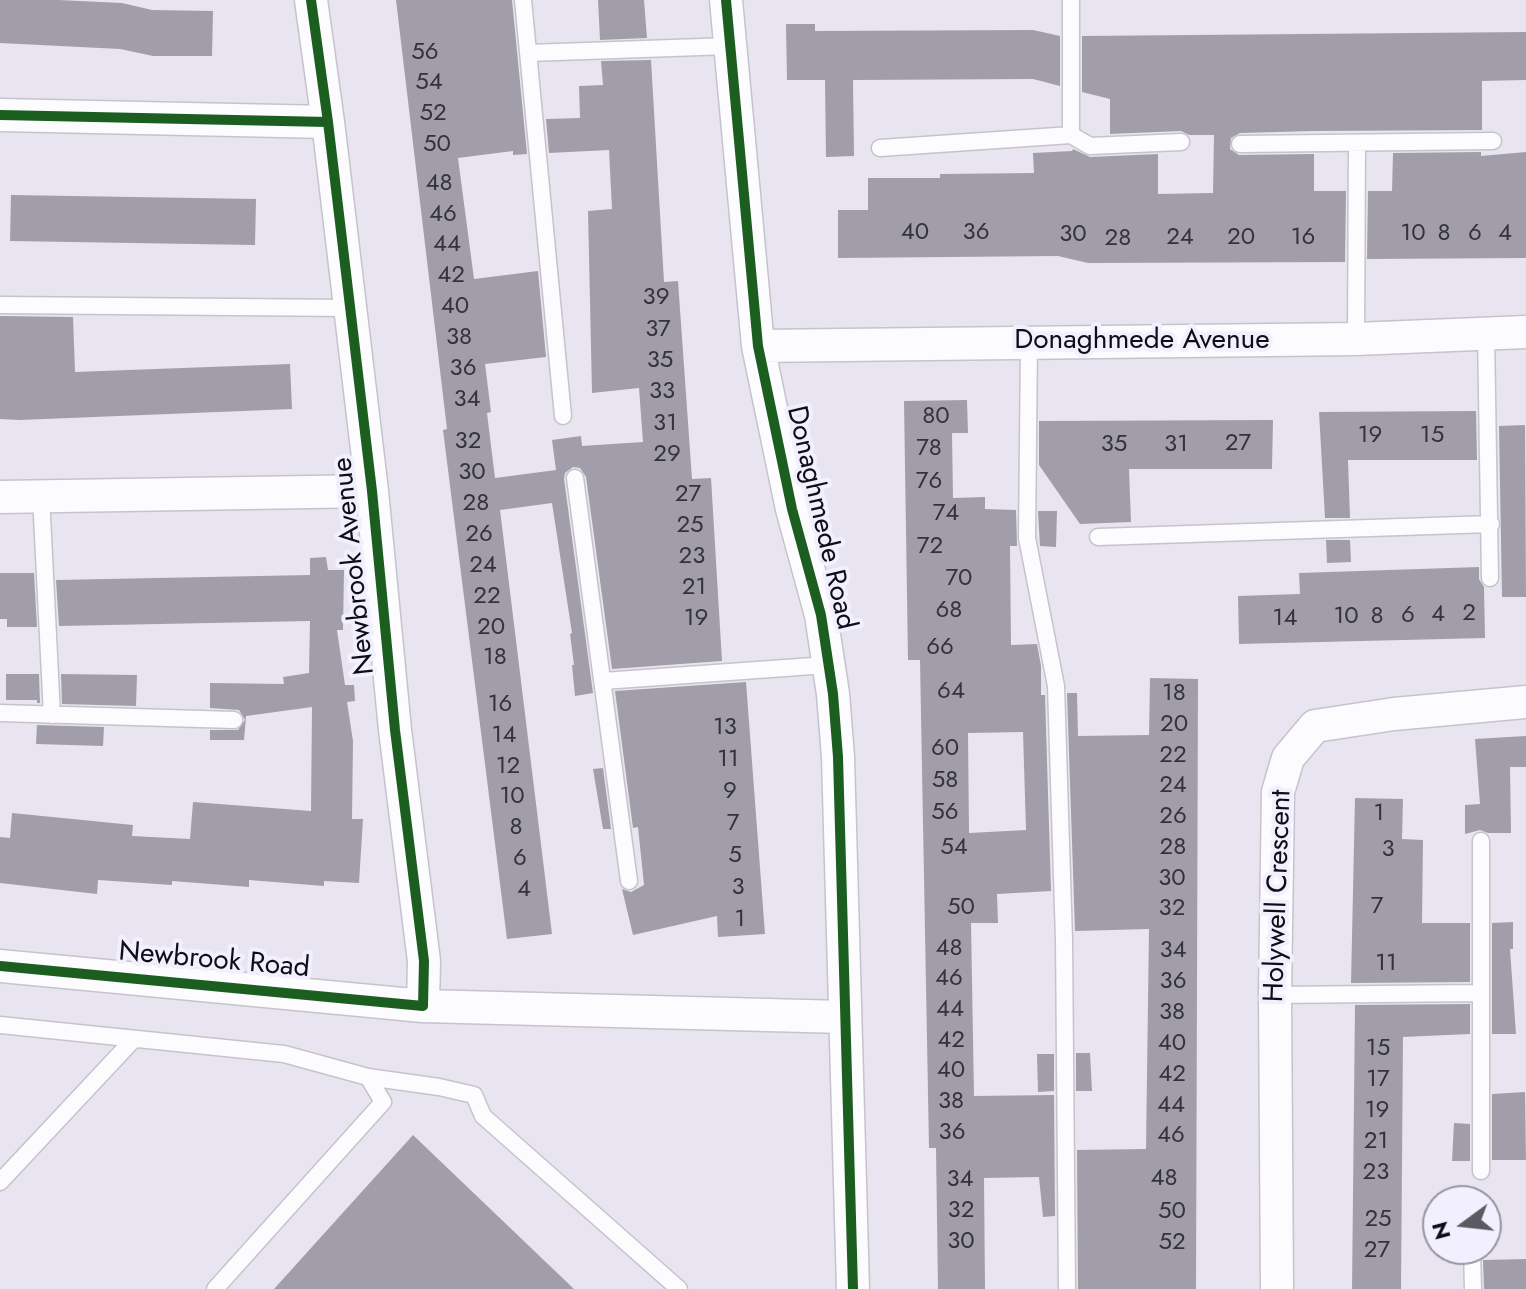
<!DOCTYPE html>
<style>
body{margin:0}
#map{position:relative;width:1526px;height:1289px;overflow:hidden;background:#e8e5f0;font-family:Jost,sans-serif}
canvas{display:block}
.north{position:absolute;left:1422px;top:1185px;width:80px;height:80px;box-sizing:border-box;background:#f2efff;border:2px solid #9895a1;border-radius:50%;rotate:255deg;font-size:22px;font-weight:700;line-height:32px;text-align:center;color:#100e14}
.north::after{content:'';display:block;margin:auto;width:28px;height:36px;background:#5c5961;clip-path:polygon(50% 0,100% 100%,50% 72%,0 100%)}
</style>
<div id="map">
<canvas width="1526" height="1289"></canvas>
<div class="north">N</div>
</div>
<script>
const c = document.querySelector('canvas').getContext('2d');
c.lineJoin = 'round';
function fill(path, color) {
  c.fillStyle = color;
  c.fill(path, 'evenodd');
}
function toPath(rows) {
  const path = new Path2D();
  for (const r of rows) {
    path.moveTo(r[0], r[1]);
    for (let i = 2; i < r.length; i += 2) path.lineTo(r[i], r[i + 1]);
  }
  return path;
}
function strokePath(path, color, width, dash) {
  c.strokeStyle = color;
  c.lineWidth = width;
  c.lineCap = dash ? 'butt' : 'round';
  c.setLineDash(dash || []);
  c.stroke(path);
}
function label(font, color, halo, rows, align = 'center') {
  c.font = font + ' Jost,sans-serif';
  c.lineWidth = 8;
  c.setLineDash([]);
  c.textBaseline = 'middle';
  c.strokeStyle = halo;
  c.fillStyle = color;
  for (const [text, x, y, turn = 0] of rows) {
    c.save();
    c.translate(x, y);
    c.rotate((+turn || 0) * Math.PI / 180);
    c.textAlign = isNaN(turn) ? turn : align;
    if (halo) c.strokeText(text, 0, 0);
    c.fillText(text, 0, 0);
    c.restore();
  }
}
const building = toPath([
 [0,0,59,0,122,3,152,10,213,11,212,56,153,56,120,49,0,43],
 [396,0,512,0,527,154,513,155,513,151,458,158,474,279,538,271,546,357,485,364,491,412,487,413,495,478,556,470,552,440,581,436,582,446,643,442,639,388,592,393,588,211,612,209,609,150,549,153,546,119,580,118,579,86,603,85,601,61,651,60,664,282,678,281,692,479,711,478,722,661,612,669,586,477,580,468,573,467,565,473,564,479,593,693,575,696,572,665,574,665,570,634,572,633,552,503,500,510,552,934,507,939,443,430,447,429],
 [598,0,644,0,647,38,600,40],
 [786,24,815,24,815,31,1033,30,1060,36,1060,86,1033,79,853,80,854,156,826,157,825,80,787,80],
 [1526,32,1526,80,1482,81,1482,130,1314,131,1240,133,1231,138,1230,149,1239,155,1314,154,1314,191,1346,191,1345,262,1088,263,1058,256,838,258,838,210,868,210,868,178,940,178,940,174,1034,173,1033,153,1072,151,1073,149,1090,157,1158,154,1158,194,1213,193,1214,135,1189,135,1181,131,1110,134,1110,99,1082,92,1082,36],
 [1481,152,1481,156,1526,152,1526,258,1367,259,1368,191,1392,191,1393,153],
 [11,195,256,199,255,245,10,241],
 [0,316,73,317,75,372,290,364,292,409,20,420,0,419],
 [967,400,968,433,952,433,953,498,985,497,985,509,1016,510,1017,546,1010,546,1011,645,1037,644,1041,666,1041,695,1045,695,1051,891,997,894,998,923,971,923,974,1096,1054,1095,1055,1216,1043,1217,1039,1177,984,1178,985,1289,938,1289,936,1148,929,1148,920,660,908,660,904,401],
 [1023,732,1026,830,969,833,968,733],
 [1476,411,1477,460,1348,460,1350,518,1325,518,1319,412],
 [1273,420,1272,469,1129,469,1131,522,1080,524,1039,465,1039,421],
 [1525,425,1526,597,1502,597,1499,426],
 [1038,511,1057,511,1056,547,1040,546],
 [1326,540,1350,540,1351,562,1327,563],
 [326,557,328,570,344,570,343,630,337,630,345,685,354,685,355,701,347,702,353,741,352,819,363,819,359,883,324,881,324,886,249,880,249,887,172,881,172,885,98,880,97,894,0,883,0,837,10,838,12,813,133,825,132,836,190,839,193,802,311,811,312,707,246,716,244,740,210,740,210,730,238,730,245,720,239,710,210,708,210,683,284,684,283,677,309,673,310,621,59,626,56,580,310,575,310,558],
 [1479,567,1479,579,1484,587,1485,638,1239,644,1238,596,1300,594,1299,573],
 [0,573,34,573,37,627,7,627,7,619,0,619],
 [6,674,39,674,40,703,37,703,37,700,6,700],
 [61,674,137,675,136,706,62,704],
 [1150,678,1198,679,1196,1289,1078,1289,1077,1150,1146,1149,1149,929,1075,931,1067,693,1077,693,1078,736,1149,735],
 [746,682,765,934,718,937,717,916,633,935,622,889,631,892,644,885,638,827,633,828,615,691],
 [37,725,104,727,103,746,36,744],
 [1526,736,1526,767,1510,767,1511,833,1488,833,1480,830,1465,834,1465,805,1480,804,1475,739],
 [603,768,611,829,603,829,593,769],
 [1355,798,1403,799,1402,839,1423,840,1422,923,1470,923,1470,982,1351,983],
 [1513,922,1513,949,1510,949,1516,1034,1492,1034,1492,923],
 [1470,1004,1470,1034,1403,1037,1401,1289,1352,1289,1355,1005],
 [1076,1053,1090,1053,1092,1091,1076,1091],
 [1037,1054,1054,1054,1054,1091,1038,1092],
 [1525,1092,1526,1160,1492,1160,1492,1094],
 [1454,1123,1470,1124,1470,1161,1452,1161],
 [413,1135,574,1289,274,1289],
 [1526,1259,1526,1289,1484,1289,1483,1260]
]);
const lane = toPath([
 [523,0,563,416],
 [528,53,730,46],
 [1071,135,1071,0],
 [1240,144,1493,141],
 [880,148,1071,135,1090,146,1181,142],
 [0,305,350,308],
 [1486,333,1490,578],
 [1356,339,1357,143],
 [1029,342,1027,538,1056,686,1064,940,1067,1289],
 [575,478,629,881],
 [41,496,52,715],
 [1098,537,1491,524],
 [603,681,827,665],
 [0,713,234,720],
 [1481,841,1481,1171],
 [1275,995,1480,993],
 [0,1025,284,1054,368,1077,439,1087,474,1095,483,1116,679,1289],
 [0,1182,133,1040],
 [1472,1249,1473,1289],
 [215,1289,383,1102,368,1077]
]);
const street = toPath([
 [311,0,328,122,372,491,395,730,424,961,423,1006],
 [726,0,758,346,792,509,821,615,833,694,838,757,853,1289],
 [0,115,328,122],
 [758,346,1356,339,1526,332],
 [0,497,372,491],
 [0,966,423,1006,844,1017],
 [1277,1289,1275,995,1278,792,1288,758,1315,726,1394,714,1526,702]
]);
const cycleway = toPath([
 [726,0,758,346,792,509,821,615,833,694,838,757,853,1289],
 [0,115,328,122],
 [0,966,423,1006,424,961,395,730,372,491,328,122,311,0]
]);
const numberNames = [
 ["56",425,53],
 ["54",429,83],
 ["52",433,114],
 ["50",437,145],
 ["48",439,184],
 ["46",443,215],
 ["40",915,233],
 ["36",976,233],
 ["10",1413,234],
 ["8",1444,234],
 ["6",1475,234],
 ["4",1505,234],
 ["30",1073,235],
 ["24",1180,238],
 ["20",1241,238],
 ["16",1303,238],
 ["28",1118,239],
 ["44",447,245],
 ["42",451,276],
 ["39",656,298],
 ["40",455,307],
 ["37",658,330],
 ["38",459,338],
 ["35",660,361],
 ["36",463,369],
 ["33",662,392],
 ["34",467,400],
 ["80",936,417],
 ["31",665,424],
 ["19",1370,436],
 ["15",1432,436],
 ["32",468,442],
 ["27",1238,444],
 ["35",1114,445],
 ["31",1176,445],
 ["78",929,449],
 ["29",667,455],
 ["30",472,473],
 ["76",929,482],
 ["27",688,495],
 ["28",476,504],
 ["74",946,514],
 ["25",690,526],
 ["26",479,535],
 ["72",930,547],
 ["23",692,557],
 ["24",483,566],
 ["70",959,579],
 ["21",694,588],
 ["22",487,597],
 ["68",949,611],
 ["2",1469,614],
 ["4",1438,615],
 ["6",1408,616],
 ["10",1346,617],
 ["8",1377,617],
 ["19",696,619],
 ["14",1285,619],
 ["20",491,628],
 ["66",940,648],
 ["18",495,658],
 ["64",951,692],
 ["18",1174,694],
 ["16",500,705],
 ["20",1174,725],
 ["13",725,728],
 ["14",504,736],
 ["60",945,749],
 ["22",1173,756],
 ["11",728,760],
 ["12",508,767],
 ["58",945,781],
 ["24",1173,786],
 ["9",730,792],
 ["10",512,797],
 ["56",945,813],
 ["1",1379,814],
 ["26",1173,817],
 ["7",733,824],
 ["8",516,828],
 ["54",954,848],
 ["28",1173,848],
 ["3",1388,850],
 ["5",735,856],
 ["6",520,859],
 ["30",1172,879],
 ["3",738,888],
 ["4",524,890],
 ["7",1377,907],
 ["50",961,908],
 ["32",1172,909],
 ["1",740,920],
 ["48",949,949],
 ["34",1173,951],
 ["11",1386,964],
 ["46",949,979],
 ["36",1173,982],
 ["44",950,1010],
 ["38",1172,1013],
 ["42",951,1041],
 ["40",1172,1044],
 ["15",1378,1049],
 ["40",951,1071],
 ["42",1172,1075],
 ["17",1378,1080],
 ["38",951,1102],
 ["44",1171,1106],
 ["19",1377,1111],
 ["36",952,1133],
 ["46",1171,1136],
 ["21",1376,1142],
 ["23",1376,1173],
 ["48",1164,1179],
 ["34",960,1180],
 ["32",961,1211],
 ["50",1172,1212],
 ["25",1378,1220],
 ["30",961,1242],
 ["52",1172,1243],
 ["27",1377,1251]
];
const streetNames = [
 ["Donaghmede Avenue",1142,341],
 ["Donaghmede Road",820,518,77],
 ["Newbrook Avenue",355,566,-96],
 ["Holywell Crescent",1279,896,-88],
 ["Newbrook Road",214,961,5]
];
fill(building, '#a19eaa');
strokePath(lane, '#c5c3cc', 19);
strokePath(street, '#c5c3cc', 35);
strokePath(lane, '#fcfbfd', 16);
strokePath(street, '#fcfbfd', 32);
strokePath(cycleway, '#1b5e20', 10);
label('24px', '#34323a', null, numberNames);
label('28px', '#100e14', '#f2efff', streetNames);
</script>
